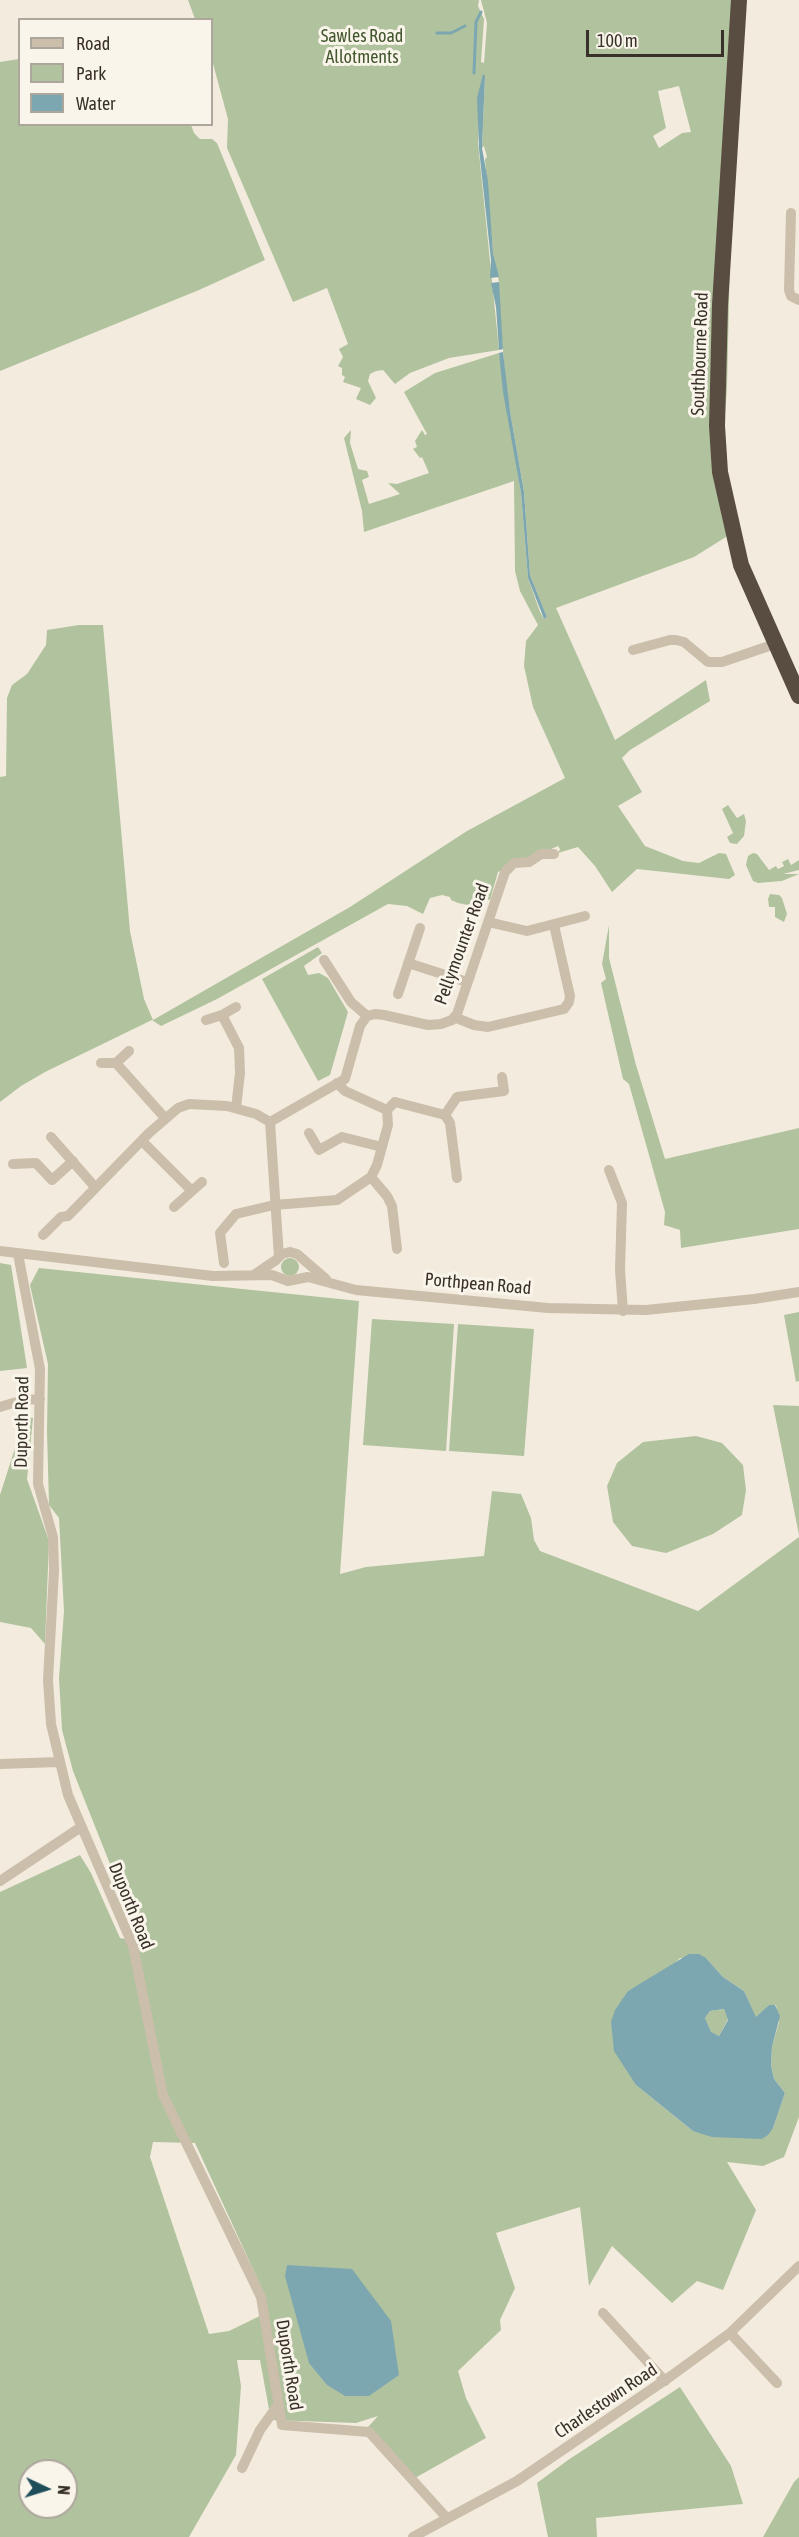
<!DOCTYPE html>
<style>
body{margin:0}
#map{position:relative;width:799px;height:2537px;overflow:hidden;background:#f3ecde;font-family:"Asap Condensed",sans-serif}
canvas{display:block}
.legend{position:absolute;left:18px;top:18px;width:195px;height:108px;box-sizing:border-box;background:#faf5eb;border:2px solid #ada69d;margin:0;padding:8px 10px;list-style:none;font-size:18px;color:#393029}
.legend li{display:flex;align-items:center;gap:12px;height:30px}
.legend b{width:30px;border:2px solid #ada69d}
.north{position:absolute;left:18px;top:2459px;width:60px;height:60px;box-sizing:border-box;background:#faf5eb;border:2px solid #ada69d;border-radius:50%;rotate:94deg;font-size:16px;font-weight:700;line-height:24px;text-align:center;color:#393029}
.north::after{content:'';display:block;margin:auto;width:21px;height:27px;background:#1f4e5a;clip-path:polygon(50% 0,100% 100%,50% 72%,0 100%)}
.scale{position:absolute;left:586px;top:30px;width:138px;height:27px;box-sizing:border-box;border:3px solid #393029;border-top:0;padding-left:8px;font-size:18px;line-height:21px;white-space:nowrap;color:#393029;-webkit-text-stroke:4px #faf5eb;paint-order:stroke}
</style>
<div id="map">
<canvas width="799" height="2537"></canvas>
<ul class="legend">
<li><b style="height:8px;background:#cbbeaa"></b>Road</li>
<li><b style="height:16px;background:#b1c29e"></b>Park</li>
<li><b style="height:16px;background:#7da7b0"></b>Water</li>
</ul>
<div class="north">N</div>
<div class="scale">100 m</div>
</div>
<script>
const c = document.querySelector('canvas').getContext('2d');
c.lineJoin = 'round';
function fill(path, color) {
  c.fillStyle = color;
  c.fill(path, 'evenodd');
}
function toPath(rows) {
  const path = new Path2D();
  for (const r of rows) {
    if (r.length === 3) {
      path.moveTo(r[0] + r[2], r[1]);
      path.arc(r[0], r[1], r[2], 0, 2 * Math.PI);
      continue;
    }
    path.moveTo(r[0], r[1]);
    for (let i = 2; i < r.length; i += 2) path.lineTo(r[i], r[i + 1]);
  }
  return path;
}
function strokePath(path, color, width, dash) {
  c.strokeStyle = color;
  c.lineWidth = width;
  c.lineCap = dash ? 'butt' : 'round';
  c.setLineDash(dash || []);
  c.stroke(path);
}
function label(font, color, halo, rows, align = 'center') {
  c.font = font + ' "Asap Condensed",sans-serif';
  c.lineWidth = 6;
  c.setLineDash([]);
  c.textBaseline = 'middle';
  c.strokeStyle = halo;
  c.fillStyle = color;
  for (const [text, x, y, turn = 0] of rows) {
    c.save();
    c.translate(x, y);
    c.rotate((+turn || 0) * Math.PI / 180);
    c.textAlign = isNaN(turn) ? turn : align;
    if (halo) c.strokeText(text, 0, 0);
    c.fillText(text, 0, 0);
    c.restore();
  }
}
const green = toPath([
 [188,0,479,0,478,6,484,19,481,62,484,63,487,23,481,0,739,0,733,126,727,389,720,472,730,523,726,537,694,557,556,608,615,740,706,680,710,701,630,750,622,758,642,792,618,806,645,846,683,861,699,863,719,853,726,854,735,875,729,879,637,869,612,892,595,866,578,847,558,853,560,849,558,846,498,872,490,900,484,898,482,908,458,903,451,900,450,897,442,895,430,898,423,914,407,906,388,904,217,999,161,1026,152,1020,45,1072,21,1086,0,1102,0,777,6,776,7,698,12,685,27,674,46,645,47,630,79,625,103,625,130,931,144,999,153,1020,350,907,467,831,565,778,533,707,524,666,526,641,538,625,520,591,515,571,514,481,364,532,362,511,344,438,351,430,350,443,358,469,367,471,369,477,362,480,369,504,400,494,388,483,397,484,429,473,422,457,420,458,413,449,417,447,415,441,422,430,425,435,427,434,404,392,435,373,499,353,521,493,528,578,540,612,544,619,547,617,530,575,524,492,506,388,498,288,499,282,493,253,485,159,487,157,484,146,482,148,485,76,479,110,478,143,499,350,449,358,410,373,395,384,383,370,376,371,370,374,368,381,376,398,370,405,356,399,361,388,343,382,345,377,342,375,342,368,338,366,343,357,339,349,348,344,327,288,293,302,227,148,228,119,212,60,212,20,195,19],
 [679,86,691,132,682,133,659,148,653,136,666,128,658,91],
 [19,59,20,124,191,125,194,133,200,139,212,139,217,143,265,260,199,290,0,371,0,62],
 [728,805,737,818,744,814,746,821,744,836,737,844,730,843,727,837,733,833,722,809],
 [753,853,757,854,769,870,776,866,778,869,784,866,782,862,788,859,791,865,799,860,799,870,783,874,799,874,782,881,758,883,753,881,746,865,748,856],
 [770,894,779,895,782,898,787,914,784,922,775,917,775,907,769,907,768,899],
 [609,925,609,958,636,1065,665,1159,799,1128,799,1229,681,1248,680,1230,664,1225,665,1212,629,1084,623,1079,601,983,606,979,602,964],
 [318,947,322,953,304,966,308,975,319,973,328,978,348,1012,330,1075,318,1081,262,979],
 [290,1267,9],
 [0,1263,11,1265,27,1368,0,1371],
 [39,1268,359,1301,340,1574,366,1567,484,1556,492,1491,521,1494,531,1518,534,1540,540,1551,698,1611,799,1537,799,2117,784,2157,763,2166,727,2162,756,2210,723,2290,697,2281,672,2303,612,2246,589,2286,580,2207,496,2233,515,2288,500,2320,501,2330,458,2371,466,2398,486,2438,415,2478,368,2427,378,2416,356,2423,271,2420,260,2360,237,2360,241,2386,236,2455,189,2537,0,2537,0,1892,80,1855,91,1873,120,1938,141,1942,73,1771,62,1730,59,1678,64,1611,59,1518,49,1505,47,1432,48,1364,30,1285],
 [680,1958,706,1958,723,1977,744,1991,756,2018,769,2005,776,2005,779,2022,772,2047,771,2065,774,2079,785,2093,773,2128,693,2131,636,2085,628,1991,671,1967],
 [153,2142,195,2143,264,2293,268,2312,229,2331,209,2334,150,2157],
 [30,2471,66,2471,66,2507,30,2507],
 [799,1312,799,1381,796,1382,784,1315],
 [372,1319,454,1324,446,1451,363,1445],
 [458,1324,534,1329,524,1456,449,1451],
 [773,1405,799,1406,799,1535],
 [25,1417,33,1418,27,1479,49,1541,45,1644,31,1628,0,1622,0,1495],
 [696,1436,722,1443,743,1465,746,1490,742,1515,713,1534,666,1553,632,1546,613,1522,607,1486,617,1463,643,1442],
 [724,2009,728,2019,719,2036,711,2033,705,2018,710,2011],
 [680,2387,731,2466,743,2504,596,2518,597,2537,548,2537,537,2483,568,2460],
 [799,2477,799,2537,763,2537,794,2482]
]);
const water = toPath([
 [483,74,485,76,482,148,488,181,493,253,499,277,490,278,491,260,479,149,477,98],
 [499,282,503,349,499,350,496,307,491,283],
 [503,352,510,411,524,492,530,575,547,617,544,619,528,578,521,493,503,392,499,353],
 [689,1954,699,1954,706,1958,723,1977,744,1991,756,2017,769,2005,775,2005,780,2016,772,2047,771,2065,774,2079,785,2093,773,2128,768,2135,762,2139,712,2137,693,2131,636,2085,614,2051,611,2022,615,2010,628,1991],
 [724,2009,728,2020,719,2036,711,2032,705,2018,710,2011],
 [287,2265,352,2269,391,2321,399,2375,369,2396,345,2396,327,2385,309,2363,285,2276]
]);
const stream = toPath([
 [437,33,451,33,465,26],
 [474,73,476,22,481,12]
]);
const minor = toPath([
 [791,213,789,290,791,296,799,300],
 [633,650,670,640,676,640,684,642,708,662,722,662,775,644],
 [488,922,527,931,585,916],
 [324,960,351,1002,367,1016],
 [408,963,467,982],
 [398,994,420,928],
 [222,1015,236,1007],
 [454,1017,474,1025,488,1027,564,1009,569,1002,570,996,554,925],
 [206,1020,222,1015,239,1048,240,1073,236,1108],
 [101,1063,116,1063,129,1051],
 [116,1063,165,1118],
 [387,1110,395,1102,445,1115,457,1097,504,1091,502,1077],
 [445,1115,450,1123,457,1178],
 [309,1133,319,1150,342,1137,382,1147],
 [51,1137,95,1187],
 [142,1141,191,1190],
 [13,1164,36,1163,52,1180,73,1161],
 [609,1170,622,1203,620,1270,623,1311],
 [371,1177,387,1196,392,1206,397,1249],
 [174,1207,202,1182],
 [43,1235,61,1217,68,1216,149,1133,178,1108,189,1104,227,1106,256,1114,270,1122],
 [0,1251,213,1276,272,1275,288,1281,308,1277,356,1290,548,1308,646,1310,754,1299,799,1292],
 [18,1254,40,1369,38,1484,53,1537,54,1571,48,1680,51,1724,68,1795,133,1946,163,2095,261,2297,282,2425,369,2432,446,2517],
 [279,1257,270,1122,345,1079,360,1026,367,1016,375,1014,384,1015,428,1025,441,1024,452,1020,457,1014,505,872,514,863,529,862,541,854,554,854],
 [224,1263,220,1233,236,1214,274,1205,337,1200,371,1177,377,1165,388,1125,387,1110,345,1091,337,1083],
 [254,1275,276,1260,282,1254,290,1252,297,1254,326,1279],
 [0,1407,23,1400,40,1399],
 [0,1764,59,1762],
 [0,1881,81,1827],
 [603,2313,665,2381],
 [730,2333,777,2383],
 [242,2468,260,2430,278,2405],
 [413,2537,517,2481,671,2376,730,2333,799,2266]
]);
const highway = toPath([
 [739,0,720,305,717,426,720,472,741,565,799,696]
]);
const parkNames = [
 ["Sawles Road",362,36],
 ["Allotments",362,57]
];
const streetNames = [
 ["Southbourne Road",700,354,-88],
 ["Pellymounter Road",462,944,-70],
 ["Porthpean Road",478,1284,5],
 ["Duporth Road",22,1422,-89],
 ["Duporth Road",131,1906,68],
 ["Duporth Road",289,2365,81],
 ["Charlestown Road",606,2401,-34]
];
fill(green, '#b1c29e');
fill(water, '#7da7b0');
strokePath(stream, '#7da7b0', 3);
strokePath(minor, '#cbbeaa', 10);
strokePath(highway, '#594c41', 16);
label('18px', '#42572d', '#faf5eb', parkNames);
label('18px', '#393029', '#faf5eb', streetNames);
</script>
